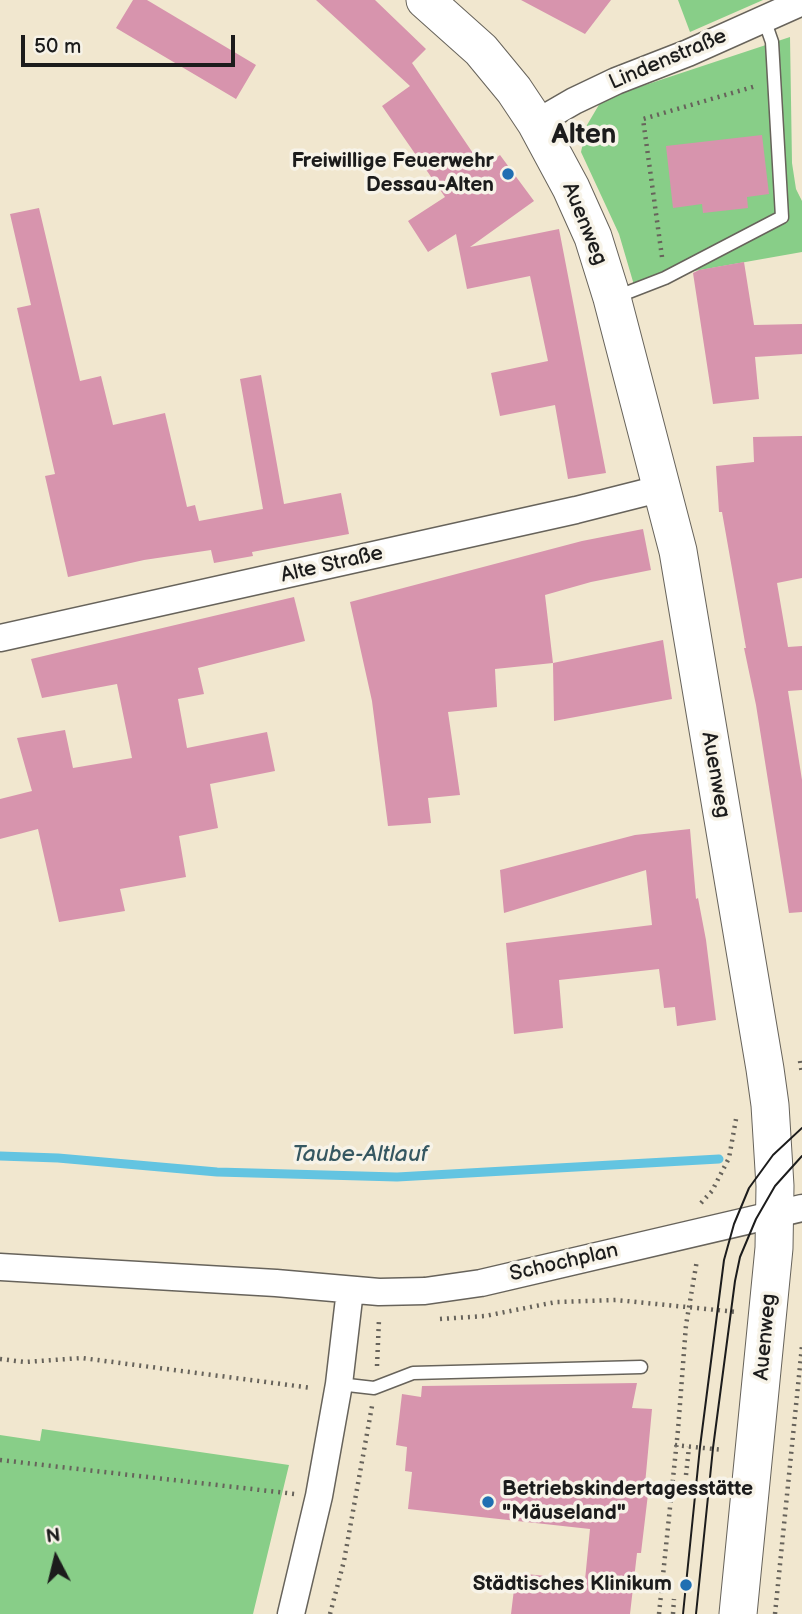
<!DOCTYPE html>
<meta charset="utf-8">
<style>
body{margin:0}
#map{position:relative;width:802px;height:1614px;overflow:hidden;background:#f1e7cf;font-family:"Balsamiq Sans",sans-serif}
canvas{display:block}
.north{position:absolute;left:21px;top:1523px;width:70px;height:70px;-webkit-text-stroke:5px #f7f3e8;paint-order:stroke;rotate:353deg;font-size:19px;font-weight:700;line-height:28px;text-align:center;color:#1c1c1c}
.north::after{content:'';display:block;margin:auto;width:24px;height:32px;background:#1c1c1c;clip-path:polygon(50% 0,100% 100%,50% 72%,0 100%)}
.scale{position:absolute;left:21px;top:35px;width:214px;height:32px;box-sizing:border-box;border:4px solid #1c1c1c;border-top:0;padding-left:9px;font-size:21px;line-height:24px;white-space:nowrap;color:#1c1c1c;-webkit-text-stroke:5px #f7f3e8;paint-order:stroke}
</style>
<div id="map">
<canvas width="802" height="1614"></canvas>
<div class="north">N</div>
<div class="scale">50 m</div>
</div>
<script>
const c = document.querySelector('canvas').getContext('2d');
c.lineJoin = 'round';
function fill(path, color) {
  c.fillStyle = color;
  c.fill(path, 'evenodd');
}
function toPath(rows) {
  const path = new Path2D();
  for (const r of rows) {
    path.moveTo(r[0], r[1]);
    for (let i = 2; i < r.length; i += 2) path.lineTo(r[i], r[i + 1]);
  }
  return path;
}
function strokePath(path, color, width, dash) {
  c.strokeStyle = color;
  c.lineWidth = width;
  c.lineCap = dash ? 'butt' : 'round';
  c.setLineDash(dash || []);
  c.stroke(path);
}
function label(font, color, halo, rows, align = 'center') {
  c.font = font + ' "Balsamiq Sans",sans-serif';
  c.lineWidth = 7;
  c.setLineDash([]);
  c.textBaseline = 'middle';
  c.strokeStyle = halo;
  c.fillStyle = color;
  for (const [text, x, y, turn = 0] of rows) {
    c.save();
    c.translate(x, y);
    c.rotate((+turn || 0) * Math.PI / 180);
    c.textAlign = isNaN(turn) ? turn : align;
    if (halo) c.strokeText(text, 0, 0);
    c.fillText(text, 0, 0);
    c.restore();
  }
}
const green = toPath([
 [678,0,763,0,690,32],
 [790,37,792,163,796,189,802,201,802,252,672,275,634,285,619,234,581,152,587,125,600,103,627,91],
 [42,1429,289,1465,253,1614,0,1614,0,1435,40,1441]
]);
const stream = toPath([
 [0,1156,58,1158,217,1172,397,1177,719,1159]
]);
const building = toPath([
 [133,0,147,0,256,65,236,99,116,28],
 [316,0,375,0,426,49,412,63,483,168,500,155,534,201,470,247,559,229,606,473,568,479,555,405,500,416,491,373,548,361,530,276,467,289,456,234,428,252,408,221,445,197,382,106,410,86],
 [521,0,611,0,585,34],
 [762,135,769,194,747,197,748,208,703,213,702,204,673,208,666,146],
 [39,208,80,381,101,376,113,425,165,413,187,507,195,505,199,521,263,509,240,379,261,375,284,504,341,493,349,534,252,552,253,556,214,563,211,550,144,560,68,577,45,476,55,474,17,308,31,305,10,214],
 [744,262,754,325,802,324,802,354,755,357,759,399,713,404,693,273,699,270],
 [802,436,802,578,777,583,788,647,802,646,802,690,788,691,802,780,802,912,789,913,756,705,744,648,746,648,722,512,719,512,716,466,754,462,753,437],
 [643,529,651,570,591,582,545,595,553,663,495,669,497,707,448,712,460,795,428,798,431,823,388,826,372,701,350,602,582,541],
 [294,597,305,641,198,668,204,694,178,699,187,748,267,732,275,771,210,784,218,828,179,836,186,877,120,889,125,911,59,922,38,829,0,839,0,799,32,791,17,738,65,730,73,768,132,758,117,684,42,698,31,659],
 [663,640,672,699,554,721,553,663],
 [690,829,696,899,698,898,706,940,716,1020,677,1026,675,1007,664,1008,659,969,559,980,563,1028,514,1034,506,943,652,925,646,870,504,913,500,870,635,835],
 [637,1383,632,1408,652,1409,644,1495,648,1494,641,1553,637,1553,630,1614,511,1614,516,1573,585,1580,590,1529,408,1509,412,1472,405,1471,407,1447,396,1445,402,1394,421,1397,422,1386]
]);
const path = toPath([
 [662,257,643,119,756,86],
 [800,1061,802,1074],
 [701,1203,712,1191,729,1158,736,1119],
 [440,1319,485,1316,556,1302,616,1300,737,1312],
 [0,1359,25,1362,82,1358,312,1388],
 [377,1366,379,1319],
 [675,1445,723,1450],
 [0,1460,295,1494],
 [686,1475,689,1447],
 [330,1614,344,1561,372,1406],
 [659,1614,678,1430,686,1325,697,1260],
 [673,1614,674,1599],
 [775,1614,802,1346]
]);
const service = toPath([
 [616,297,665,278,782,217,772,42,764,19],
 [339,1384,374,1388,413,1373,641,1367]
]);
const minor = toPath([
 [536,123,574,101,616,81,688,53,802,2],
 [0,638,576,510,663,488],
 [0,1267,276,1283,379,1292,425,1291,481,1283,802,1208],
 [291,1614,319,1496,339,1384,350,1290]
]);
const secondary = toPath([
 [425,0,481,50,514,90,536,123,571,188,593,237,612,298,678,551,765,1069,770,1105,775,1186,774,1248,738,1614]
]);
const tram = toPath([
 [683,1614,700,1447,724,1260,734,1224,749,1188,773,1155,802,1128],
 [696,1614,713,1448,735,1281,740,1257,756,1219,775,1186,802,1156]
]);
const markers = [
 [508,174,7,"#1f6fb2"],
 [488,1502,7,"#1f6fb2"],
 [686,1585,7,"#1f6fb2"]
];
const streetNames = [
 ["Lindenstraße",668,60,-23],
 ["Auenweg",584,224,68],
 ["Alte Straße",332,565,-13],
 ["Auenweg",715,775,80],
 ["Schochplan",564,1263,-13],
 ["Auenweg",766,1337,-85]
];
const poiNames = [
 ["Freiwillige Feuerwehr",494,162],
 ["Dessau-Alten",494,186],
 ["Betriebskindertagesstätte",502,1490,"left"],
 ["\"Mäuseland\"",502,1514,"left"],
 ["Städtisches Klinikum",672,1585]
];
const waterNames = [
 ["Taube-Altlauf",360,1155]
];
const districtNames = [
 ["Alten",584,136]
];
fill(green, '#88ce88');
strokePath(stream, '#63c4e1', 9);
fill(building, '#d794ad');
strokePath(service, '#67635b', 15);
strokePath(minor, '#67635b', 29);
strokePath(secondary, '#67635b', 39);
strokePath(path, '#67635b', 4.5, [2, 5]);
strokePath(service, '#fff', 12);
strokePath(minor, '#fff', 26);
strokePath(secondary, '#fff', 37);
strokePath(tram, '#1c1c1c', 2);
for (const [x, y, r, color] of markers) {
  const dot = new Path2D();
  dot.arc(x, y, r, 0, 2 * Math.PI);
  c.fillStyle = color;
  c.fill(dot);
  strokePath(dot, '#f7f3e8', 2.5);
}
label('21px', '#1c1c1c', '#f7f3e8', streetNames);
label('bold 21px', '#1c1c1c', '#f7f3e8', poiNames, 'right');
label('italic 23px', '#355761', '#f7f3e8', waterNames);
label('bold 28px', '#1c1c1c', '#f7f3e8', districtNames);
</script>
